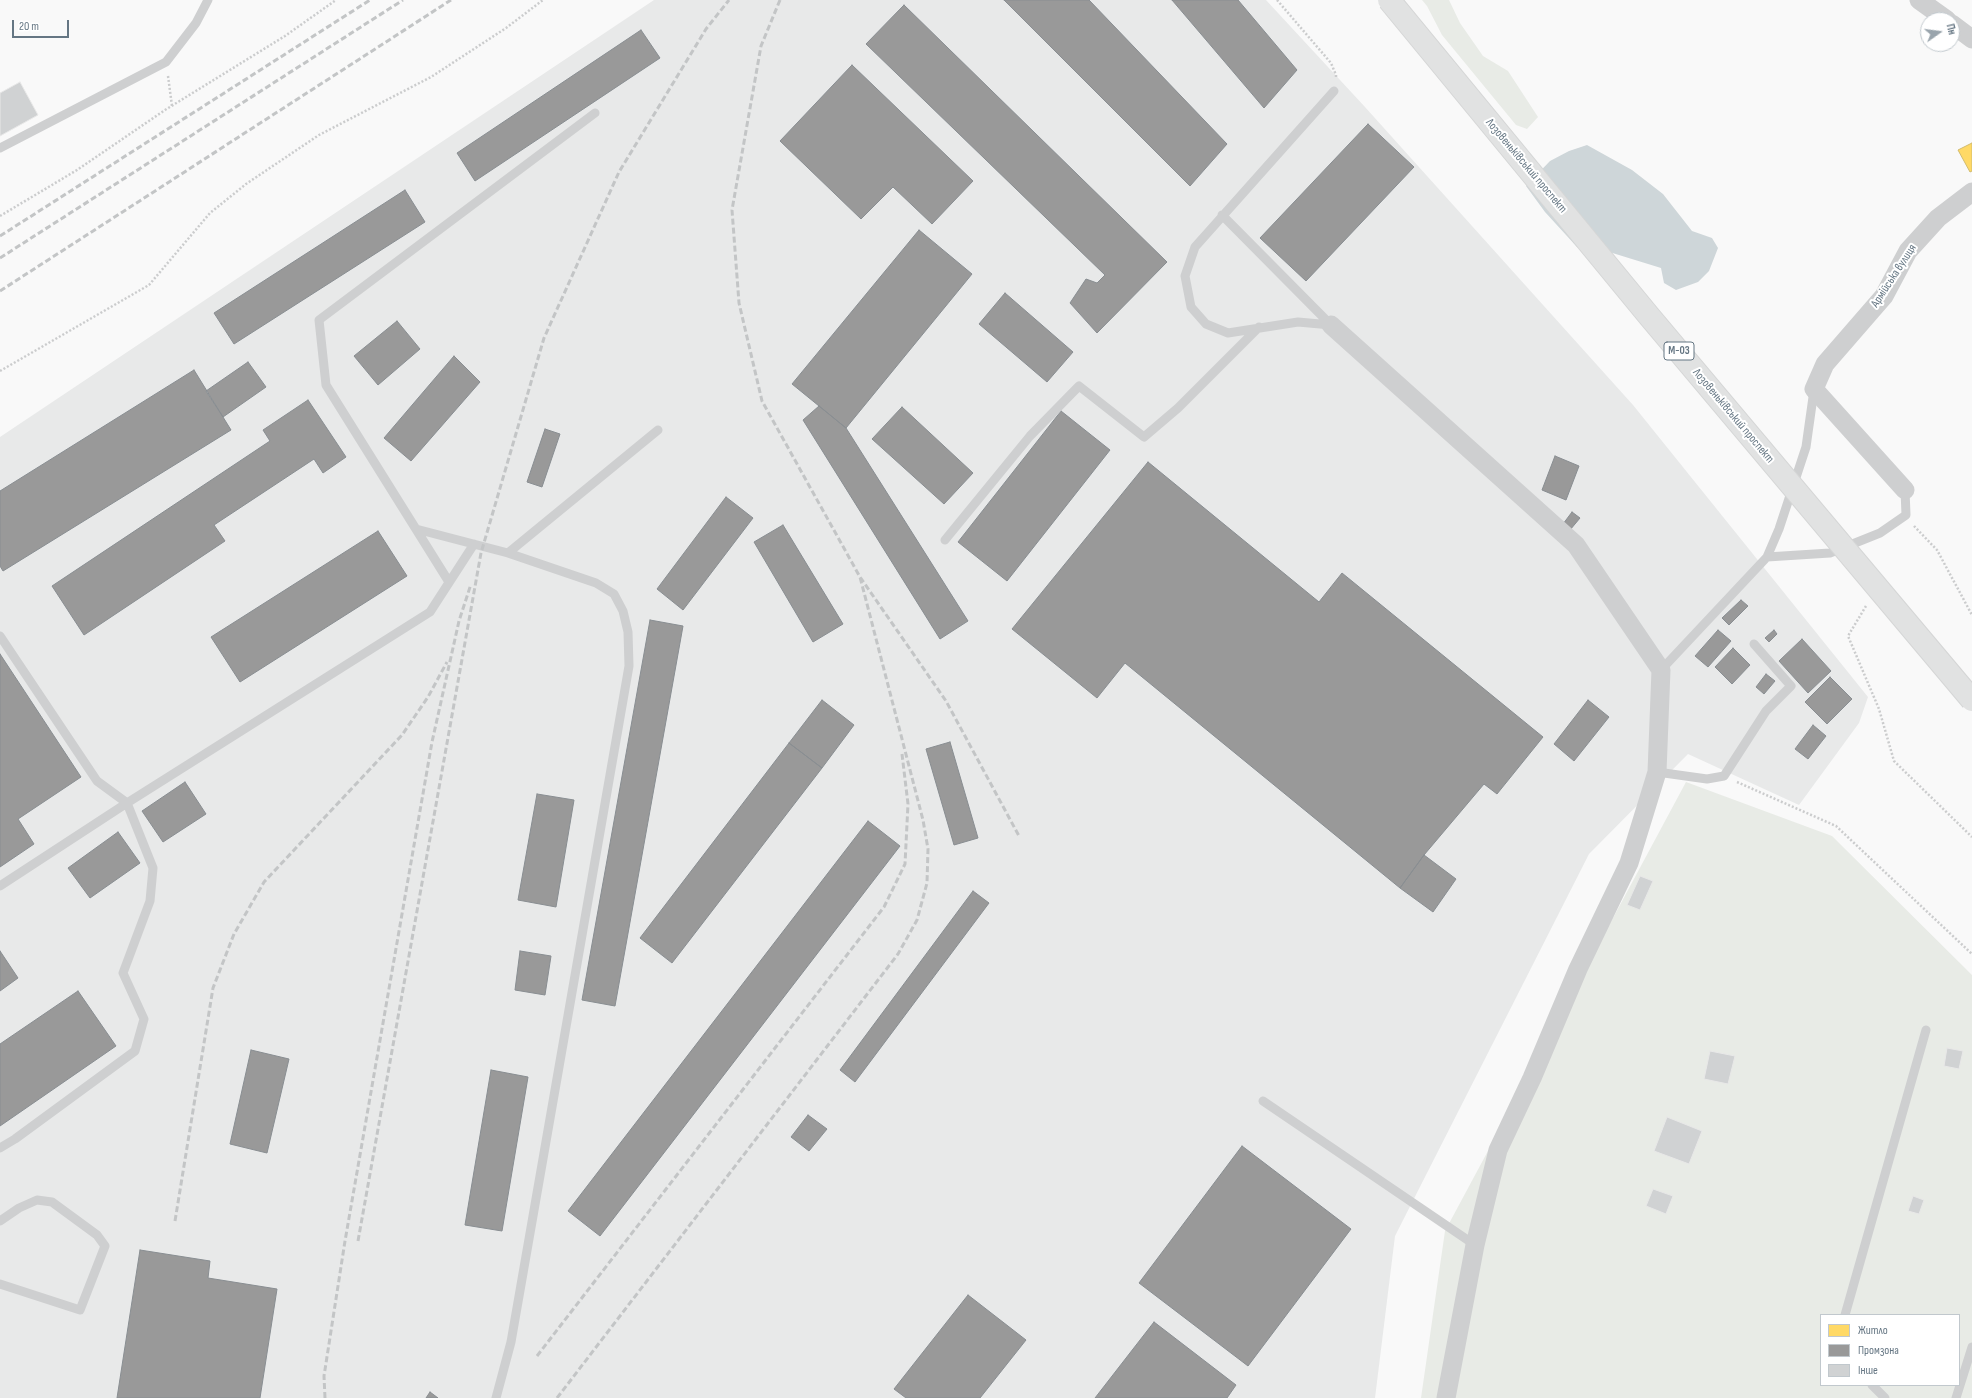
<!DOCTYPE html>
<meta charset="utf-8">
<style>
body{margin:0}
#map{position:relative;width:1972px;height:1398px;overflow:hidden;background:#f9f9f9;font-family:"Sofia Sans Condensed",sans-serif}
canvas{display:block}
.legend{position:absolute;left:1820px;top:1314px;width:140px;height:72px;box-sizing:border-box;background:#fff;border:1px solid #c1c8cd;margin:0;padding:5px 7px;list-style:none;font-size:12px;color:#657683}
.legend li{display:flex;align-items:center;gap:8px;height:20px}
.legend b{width:20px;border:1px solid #c1c8cd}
.north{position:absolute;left:1920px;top:12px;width:40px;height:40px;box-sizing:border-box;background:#fff;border:1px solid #c1c8cd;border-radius:50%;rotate:76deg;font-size:11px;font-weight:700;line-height:16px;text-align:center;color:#657683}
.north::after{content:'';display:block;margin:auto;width:14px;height:18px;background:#99a4ac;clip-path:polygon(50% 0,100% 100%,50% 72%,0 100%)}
.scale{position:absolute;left:12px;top:20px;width:57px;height:18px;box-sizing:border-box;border:2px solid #657683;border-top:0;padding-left:5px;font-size:12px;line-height:14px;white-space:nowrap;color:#657683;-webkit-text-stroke:3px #fff;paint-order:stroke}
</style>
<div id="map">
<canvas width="1972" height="1398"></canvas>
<ul class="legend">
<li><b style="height:11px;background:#ffd966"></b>Житло</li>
<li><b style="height:11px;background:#999"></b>Промзона</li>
<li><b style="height:11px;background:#d0d2d3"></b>Інше</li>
</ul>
<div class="north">Пн</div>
<div class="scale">20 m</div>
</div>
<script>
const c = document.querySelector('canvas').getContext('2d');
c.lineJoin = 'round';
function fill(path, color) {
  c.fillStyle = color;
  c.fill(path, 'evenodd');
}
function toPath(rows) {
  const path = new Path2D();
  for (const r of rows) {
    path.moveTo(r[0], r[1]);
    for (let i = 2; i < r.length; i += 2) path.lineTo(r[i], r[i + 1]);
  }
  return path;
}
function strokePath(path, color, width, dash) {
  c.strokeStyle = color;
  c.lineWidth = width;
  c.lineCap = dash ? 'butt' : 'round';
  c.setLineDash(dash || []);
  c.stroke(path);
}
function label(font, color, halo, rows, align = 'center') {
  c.font = font + ' "Sofia Sans Condensed",sans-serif';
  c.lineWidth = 4;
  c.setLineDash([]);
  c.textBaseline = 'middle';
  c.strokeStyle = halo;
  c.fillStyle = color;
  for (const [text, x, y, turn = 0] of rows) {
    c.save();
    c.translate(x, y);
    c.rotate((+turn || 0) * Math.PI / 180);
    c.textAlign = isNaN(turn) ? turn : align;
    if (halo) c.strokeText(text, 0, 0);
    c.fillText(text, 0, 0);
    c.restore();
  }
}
const built = toPath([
 [654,0,1266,0,1365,107,1633,405,1868,697,1859,723,1799,805,1688,754,1589,854,1395,1236,1375,1398,0,1398,0,437]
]);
const green = toPath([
 [1422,0,1449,0,1460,23,1483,56,1508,71,1538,117,1527,129,1516,125,1442,35,1427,6],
 [1686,782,1832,836,1972,975,1972,1398,1421,1398,1445,1231],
 [1821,1315,1959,1315,1959,1385,1821,1385]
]);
const water = toPath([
 [1587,145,1632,170,1663,194,1692,231,1712,238,1718,248,1709,271,1698,282,1676,290,1664,283,1661,268,1606,251,1577,247,1545,212,1526,186,1550,161,1569,151]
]);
const homes = toPath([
 [1972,143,1972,171,1970,172,1958,150,1972,143]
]);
const industry = toPath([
 [1004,0,1089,0,1227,144,1190,186,1004,0],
 [1172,0,1238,0,1297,70,1264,108,1172,0],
 [904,5,1167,262,1097,333,1070,303,1086,279,1097,283,1105,275,866,44,904,5],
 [641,30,660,58,475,181,457,153,641,30],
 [852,65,973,181,932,224,893,187,861,219,780,141,852,65],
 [1368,124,1414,167,1306,281,1260,238,1368,124],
 [405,190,425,222,234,344,214,313,405,190],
 [919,230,972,274,846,428,792,384,919,230],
 [1005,293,1073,352,1047,382,979,324,1005,293],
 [397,321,420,349,378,385,354,356,397,321],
 [454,356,480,382,411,461,384,438,454,356],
 [248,362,266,387,223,417,206,391,248,362],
 [194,370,231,430,3,571,0,566,0,491,194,370],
 [308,400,346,457,323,473,314,459,214,525,225,541,84,635,52,586,270,441,263,430,308,400],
 [819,406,846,428,968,621,940,639,803,420,819,406],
 [902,407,973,473,944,504,872,439,902,407],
 [1061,411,1110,450,1007,581,958,542,1061,411],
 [545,429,560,434,542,487,527,482,545,429],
 [1555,456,1579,466,1566,500,1542,490,1555,456],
 [1148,462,1319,602,1342,573,1543,737,1497,794,1484,784,1424,855,1400,888,1125,663,1097,698,1012,629,1148,462],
 [726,497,753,518,683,610,657,589,726,497],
 [1572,512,1580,518,1570,530,1563,524,1572,512],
 [783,525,843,624,813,642,754,542,783,525],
 [378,531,407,576,240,682,211,637,378,531],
 [1741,600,1748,606,1729,625,1722,618,1741,600],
 [650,620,683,626,615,1006,582,1000,650,620],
 [1718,630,1731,641,1708,667,1695,656,1718,630],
 [1774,630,1777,634,1769,642,1765,638,1774,630],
 [1802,639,1831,671,1808,693,1779,661,1802,639],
 [1733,648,1750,665,1732,684,1715,667,1733,648],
 [0,654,81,777,18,819,34,844,0,867,0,654],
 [1766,674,1775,681,1764,694,1756,687,1766,674],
 [1830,677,1852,699,1827,724,1805,702,1830,677],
 [822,700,854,725,822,768,789,743,822,700],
 [1588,700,1609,717,1574,761,1554,744,1588,700],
 [1813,725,1826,736,1808,759,1795,749,1813,725],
 [950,742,978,838,954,845,926,749,950,742],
 [789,743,822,768,672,963,640,938,789,743],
 [185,782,206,814,163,842,142,811,185,782],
 [537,794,574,800,556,907,518,900,537,794],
 [868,821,900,846,600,1236,568,1211,868,821],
 [118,832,140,863,90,898,68,868,118,832],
 [1424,855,1456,879,1433,912,1400,888,1424,855],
 [973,891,989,903,855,1082,840,1070,973,891],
 [0,951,18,978,0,991,0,951],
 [520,951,551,956,545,995,515,990,520,951],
 [78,991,116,1046,0,1126,0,1044,78,991],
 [251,1050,289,1059,267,1153,230,1144,251,1050],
 [491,1070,528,1077,502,1231,465,1225,491,1070],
 [808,1115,827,1129,809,1151,791,1137,808,1115],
 [1242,1146,1351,1229,1248,1366,1139,1283,1242,1146],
 [140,1250,210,1261,208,1278,277,1289,260,1398,117,1398,140,1250],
 [968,1295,1026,1340,980,1398,906,1398,894,1389,968,1295],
 [1154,1322,1236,1385,1227,1398,1095,1398,1154,1322],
 [430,1392,438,1398,426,1398,430,1392]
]);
const building = toPath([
 [20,82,38,115,0,136,0,93,20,82],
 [1640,876,1653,881,1640,910,1627,905,1640,876],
 [1947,1048,1963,1051,1959,1069,1944,1066,1947,1048],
 [1710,1051,1735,1056,1728,1084,1704,1079,1710,1051],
 [1667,1117,1702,1131,1689,1164,1654,1151,1667,1117],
 [1653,1189,1673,1196,1666,1214,1646,1206,1653,1189],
 [1913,1196,1924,1200,1919,1214,1908,1211,1913,1196]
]);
const path = toPath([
 [1277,0,1331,63,1336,75,1336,78],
 [168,76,172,106],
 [0,216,77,170,165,110,285,36,336,0],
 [0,371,149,285,210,213,246,184,319,135,431,77,506,28,543,0],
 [1914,526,1937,550,1972,615],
 [1866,606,1848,636,1879,709,1894,761,1972,837],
 [1737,782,1836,826,1972,954]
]);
const lane = toPath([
 [0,148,166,62,196,23,208,0],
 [1222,215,1331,325],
 [1331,325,1298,322,1228,333,1206,324,1191,307,1185,276,1195,247,1334,91],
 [416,529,508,553,596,583,614,594,623,611,628,632,629,666,511,1342,496,1398],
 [945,540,1030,436,1079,386,1144,437,1178,408,1259,327],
 [508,553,658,430],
 [1767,557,1830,553,1880,533,1906,515,1905,490],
 [449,582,326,385,319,320,595,113],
 [0,636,97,781,127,803,153,868,150,901,123,973,144,1019,135,1051,15,1139,0,1148],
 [1661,670,1767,557,1779,529,1806,447,1814,390],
 [1657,772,1707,779,1724,776,1766,711,1791,686,1754,644],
 [0,886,127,803,430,612,474,544],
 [1263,1101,1475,1245],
 [0,1221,19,1208,37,1200,52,1202,97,1235,105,1246,80,1310,0,1284],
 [1845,1315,1926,1030],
 [1872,1385,1885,1398],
 [1956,1398,1972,1347]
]);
const street = toPath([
 [1919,0,1947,20],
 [1952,24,1972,39],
 [1331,325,1576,545,1661,670,1657,772,1629,863,1578,969,1532,1078,1498,1150,1475,1245,1446,1398],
 [1905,490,1814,389,1825,364,1884,296,1908,251,1938,218,1972,192]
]);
const rail = toPath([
 [780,0,761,46,732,210,739,303,762,401,860,577,946,701,1019,836],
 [0,236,370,0],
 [0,258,403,0],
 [0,291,451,0],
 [175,1221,213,988,234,934,264,882,402,735,428,697,447,662],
 [358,1241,481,553,544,338,619,172,706,29,729,0],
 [537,1356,884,907,905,864,908,804,902,754],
 [325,1398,324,1376,345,1241,432,742,459,621,471,584],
 [557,1398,898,954,917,920,927,883,928,849,923,820,860,577]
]);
const highwayBridge = toPath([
 [1389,0,1649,316,1972,700]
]);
const shields = [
 [1679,351,30]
];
const shieldNames = [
 ["М-03",1679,351]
];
const streetNames = [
 ["Лозовеньківський проспект",1526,166,50],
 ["Армійська вулиця",1894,276,-57],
 ["Лозовеньківський проспект",1733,416,50]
];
fill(built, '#e8e9e9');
fill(green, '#e8ebe6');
fill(water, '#ced6d9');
fill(homes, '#ffd966');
strokePath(homes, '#d1bb6f', 1);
fill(industry, '#999');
strokePath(industry, '#898e92', 1);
fill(building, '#d0d2d3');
strokePath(building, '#e8e8e8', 1);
strokePath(path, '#cbcccd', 2.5, [2, 2]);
strokePath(lane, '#cecfd0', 9);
strokePath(street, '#cecfd0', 19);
strokePath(rail, '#c3c5c6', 3, [6, 3]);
strokePath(highwayBridge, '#d5d6d6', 24, []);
strokePath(highwayBridge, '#e1e2e2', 22);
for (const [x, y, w] of shields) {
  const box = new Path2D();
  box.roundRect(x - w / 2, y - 9, w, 18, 3);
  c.fillStyle = '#fff';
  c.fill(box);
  strokePath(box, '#657683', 1);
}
label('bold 11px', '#657683', null, shieldNames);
label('12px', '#657683', '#fff', streetNames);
</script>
